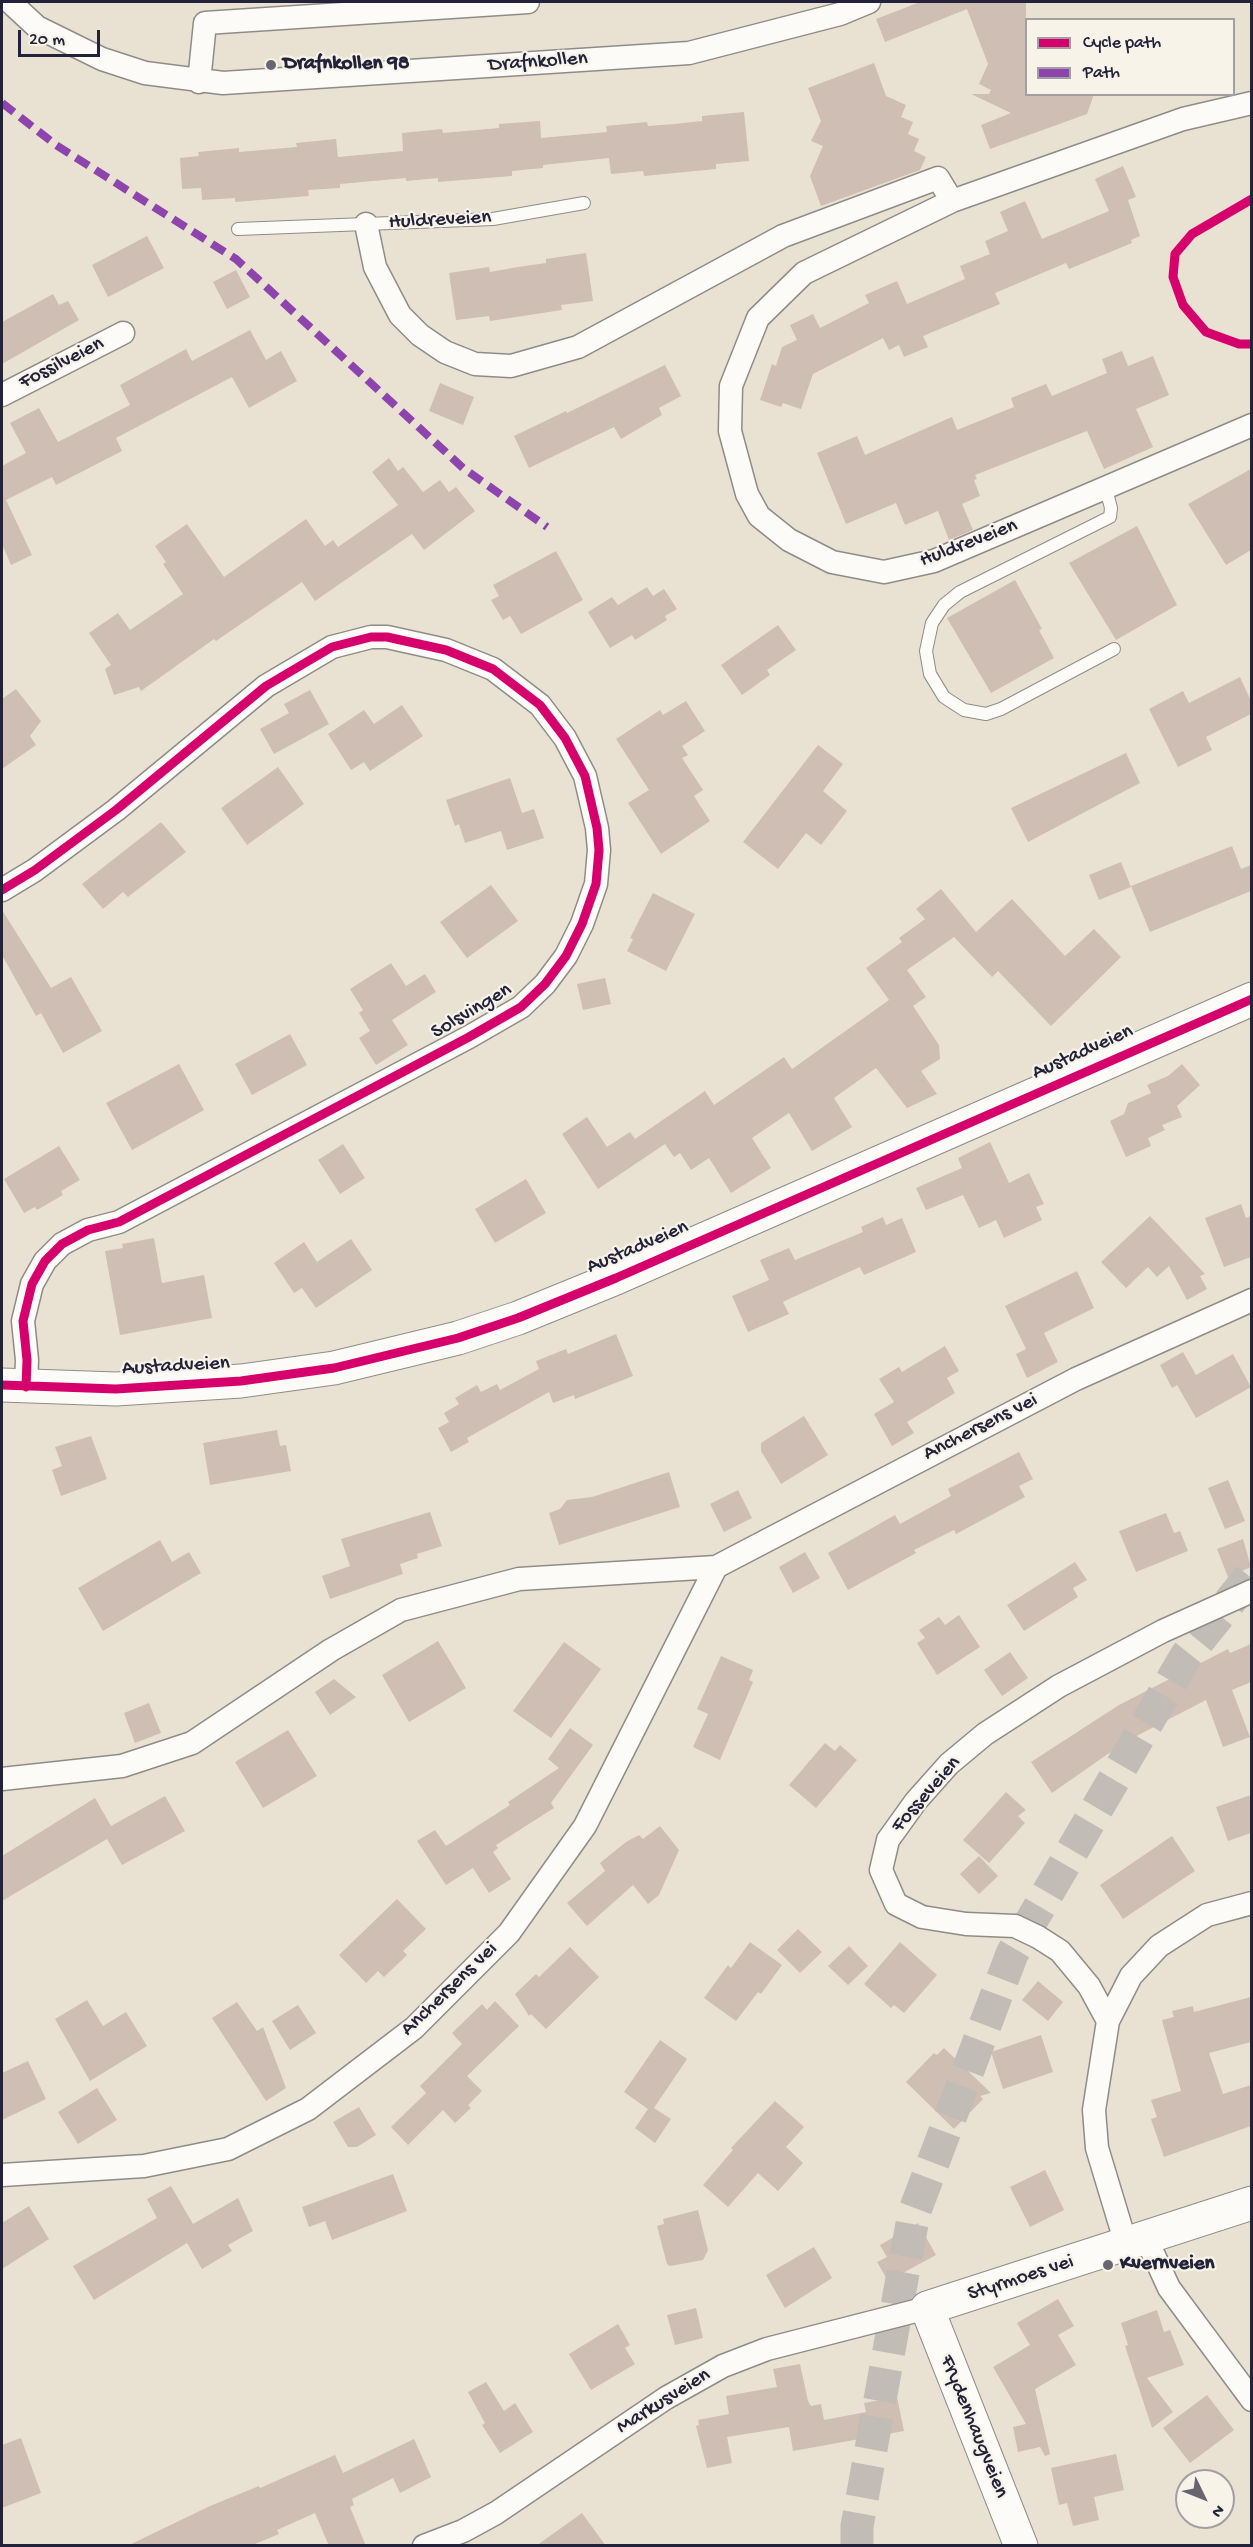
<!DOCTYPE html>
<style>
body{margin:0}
#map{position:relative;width:1253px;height:2547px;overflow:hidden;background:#e9e2d3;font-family:"Gochi Hand",sans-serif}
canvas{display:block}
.frame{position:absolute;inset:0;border:3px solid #22223b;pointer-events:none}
.legend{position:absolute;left:1025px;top:18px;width:210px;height:78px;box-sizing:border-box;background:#f7f3e8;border:2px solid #a29fa3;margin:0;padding:8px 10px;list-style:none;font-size:18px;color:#22223b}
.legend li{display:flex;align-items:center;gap:12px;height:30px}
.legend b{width:30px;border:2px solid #a29fa3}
.north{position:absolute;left:1175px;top:2469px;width:60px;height:60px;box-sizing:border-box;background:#f7f3e8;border:2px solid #a29fa3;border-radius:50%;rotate:133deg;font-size:16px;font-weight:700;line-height:24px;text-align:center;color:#22223b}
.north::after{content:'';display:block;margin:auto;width:21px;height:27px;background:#686570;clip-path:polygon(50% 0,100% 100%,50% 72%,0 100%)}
.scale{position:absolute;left:18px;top:30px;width:82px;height:27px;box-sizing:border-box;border:3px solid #22223b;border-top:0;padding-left:8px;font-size:18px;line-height:21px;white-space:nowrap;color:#22223b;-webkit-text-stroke:4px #f7f3e8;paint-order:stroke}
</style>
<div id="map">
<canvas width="1253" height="2547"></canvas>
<div class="frame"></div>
<ul class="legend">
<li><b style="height:8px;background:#d6006c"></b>Cycle path</li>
<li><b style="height:8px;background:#8e44ad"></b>Path</li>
</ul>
<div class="north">N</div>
<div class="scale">20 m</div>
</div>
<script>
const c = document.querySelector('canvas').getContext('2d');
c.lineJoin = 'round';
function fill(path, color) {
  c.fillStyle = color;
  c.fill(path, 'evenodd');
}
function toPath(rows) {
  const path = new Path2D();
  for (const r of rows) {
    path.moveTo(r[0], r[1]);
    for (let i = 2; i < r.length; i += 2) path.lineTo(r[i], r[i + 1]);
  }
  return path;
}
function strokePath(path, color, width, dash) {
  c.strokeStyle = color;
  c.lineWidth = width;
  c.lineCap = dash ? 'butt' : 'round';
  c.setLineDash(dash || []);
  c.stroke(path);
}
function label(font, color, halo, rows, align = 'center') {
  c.font = font + ' "Gochi Hand",sans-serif';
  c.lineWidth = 4.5;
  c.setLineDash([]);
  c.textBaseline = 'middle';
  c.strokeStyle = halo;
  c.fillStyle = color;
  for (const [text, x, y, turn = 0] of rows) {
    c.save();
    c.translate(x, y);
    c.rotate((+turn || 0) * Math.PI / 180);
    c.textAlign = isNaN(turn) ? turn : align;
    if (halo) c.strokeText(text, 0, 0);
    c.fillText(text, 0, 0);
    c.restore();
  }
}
const building = toPath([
 [920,2,1026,2,1026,94,1094,94,1087,114,990,149,981,125,1011,113,971,94,989,94,991,90,979,84,988,64,967,9,885,42,876,19],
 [874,63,886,96,906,105,901,117,913,122,908,134,919,139,914,151,926,157,920,170,821,206,810,176,823,146,811,141,821,121,808,88],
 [744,112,749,161,716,164,716,169,644,176,643,171,611,174,609,158,543,165,543,168,512,171,512,176,438,182,438,178,406,181,406,178,340,184,340,188,308,190,309,196,235,202,235,198,202,200,201,188,182,189,180,158,199,156,198,152,239,148,239,152,297,147,296,143,336,139,338,157,403,151,402,133,442,129,443,133,499,128,499,124,540,121,541,138,607,132,606,126,647,122,648,126,675,124,702,121,702,116],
 [1123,166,1136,197,1128,200,1140,236,1131,240,1132,243,1069,269,1066,263,995,293,1000,304,923,336,928,347,904,357,899,345,889,350,883,338,813,374,801,409,783,403,781,407,760,400,772,364,776,366,782,347,797,340,790,325,813,314,820,328,869,303,865,295,897,281,907,304,965,279,960,266,990,254,985,241,1008,231,1000,212,1025,201,1042,239,1109,211,1095,179],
 [147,236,164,268,108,297,92,265],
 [586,253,593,301,561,305,562,310,490,321,489,316,456,320,449,273,489,267,490,272,518,267,546,263,546,259],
 [236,270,250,297,227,309,213,282],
 [53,294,59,305,68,301,79,320,2,364,2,322],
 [250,330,266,360,281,351,297,381,249,408,232,377,116,438,122,451,56,485,52,477,6,500,32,555,11,565,2,544,2,466,26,453,10,423,39,408,58,442,130,405,120,385,186,349,192,361],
 [1122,351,1128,366,1153,356,1169,395,1136,409,1153,447,1104,469,1087,431,975,475,977,479,974,480,980,496,962,504,973,530,949,540,938,511,905,525,896,503,846,524,817,453,857,436,865,455,952,417,957,430,1014,407,1011,398,1046,384,1052,396,1107,373,1102,359],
 [665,365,681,396,659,408,662,415,621,439,614,427,529,468,514,436,566,411,567,413],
 [440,383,474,397,463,425,429,411],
 [389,458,398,471,403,467,423,492,440,480,449,492,456,487,475,511,424,550,412,534,315,601,302,582,216,641,214,639,141,691,139,687,114,695,105,669,111,665,89,633,118,613,130,630,183,594,163,564,166,562,155,546,187,524,224,577,306,519,325,546,333,540,338,547,398,505,372,472],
 [1251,469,1251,550,1226,565,1188,504],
 [1137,526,1177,605,1116,640,1069,563],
 [556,551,583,600,521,634,510,616,503,620,491,600,499,596,493,585],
 [1015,580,1042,629,1039,630,1054,658,991,693,947,618],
 [647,587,653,596,664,589,677,609,665,616,667,620,635,640,632,635,610,648,588,612,612,597,618,605],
 [778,625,796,650,767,670,770,675,742,695,721,665],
 [1240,677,1251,701,1251,714,1206,737,1212,750,1178,767,1149,709,1183,691,1189,703],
 [16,689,41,721,30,736,36,745,2,769,2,699],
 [310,690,329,724,274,754,260,729,289,713,284,704],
 [686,701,705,731,682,746,688,755,682,758,703,790,694,796,710,821,661,854,628,803,649,790,616,739,660,710,663,715],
 [402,705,423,736,370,771,364,762,351,770,328,734,364,710,374,724],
 [818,745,843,764,823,791,847,811,821,845,806,833,778,869,743,842],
 [1126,753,1140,783,1028,842,1011,808],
 [278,767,304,804,247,845,221,808],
 [510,778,522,813,534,809,544,838,507,850,501,831,465,843,459,824,455,826,446,800],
 [161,822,186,852,128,897,123,892,103,909,82,884],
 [1232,846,1241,869,1251,865,1251,891,1150,932,1131,886],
 [1121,862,1131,887,1099,900,1089,875],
 [491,885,518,921,467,958,440,922],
 [941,889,976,932,1012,899,1065,956,1094,929,1121,957,1051,1026,998,971,992,977,954,937,907,970,926,997,913,1006,939,1045,940,1059,921,1071,937,1094,907,1108,876,1068,834,1098,852,1127,812,1151,789,1113,752,1138,771,1168,731,1193,709,1158,691,1170,680,1153,674,1157,665,1144,598,1189,562,1134,587,1117,607,1147,630,1132,635,1139,705,1091,714,1105,784,1057,792,1069,889,1000,866,968,902,942,899,938,925,919,916,909],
 [653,893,695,914,666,971,627,951,633,939,630,938],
 [2,910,51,988,71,977,102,1031,63,1053,41,1013,36,1016,2,955],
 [391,963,406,986,425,974,436,992,392,1020,408,1045,376,1065,359,1038,370,1031,359,1013,363,1010,350,989],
 [605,978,611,1004,583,1010,577,984],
 [290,1034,307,1065,252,1095,235,1064],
 [179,1064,204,1110,132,1150,106,1103],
 [1182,1064,1200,1085,1177,1106,1182,1117,1162,1125,1165,1130,1148,1138,1151,1146,1126,1157,1110,1121,1124,1114,1128,1103,1151,1093,1147,1085,1168,1076],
 [990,1142,1009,1183,1029,1173,1044,1204,1036,1207,1042,1220,1004,1238,996,1220,979,1228,963,1195,926,1210,916,1188,962,1168,958,1158],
 [343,1144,365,1178,340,1194,318,1160],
 [59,1146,80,1180,61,1191,63,1195,37,1210,35,1207,24,1213,4,1179],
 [526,1179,546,1213,495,1243,475,1209],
 [1241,1204,1246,1218,1251,1216,1251,1257,1224,1267,1205,1218],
 [1150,1216,1205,1274,1200,1276,1207,1289,1187,1300,1169,1266,1157,1277,1148,1267,1126,1288,1101,1262],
 [883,1217,886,1225,902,1218,916,1252,864,1275,860,1267,789,1299,783,1302,789,1314,748,1332,732,1296,769,1280,760,1260,789,1248,795,1260,863,1232,861,1227],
 [154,1238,162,1283,204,1275,212,1318,120,1335,105,1251,123,1248,122,1244],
 [351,1239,372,1270,316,1308,302,1288,294,1293,274,1263,304,1242,317,1262],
 [1077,1271,1094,1308,1044,1333,1058,1362,1027,1378,1016,1354,1026,1349,1005,1306],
 [616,1334,633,1376,575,1399,574,1395,553,1403,549,1392,467,1438,469,1442,451,1452,438,1428,449,1422,444,1413,459,1404,455,1398,477,1385,481,1392,497,1384,500,1390,539,1369,536,1361,566,1349,568,1354],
 [945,1346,959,1371,947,1378,955,1393,907,1422,914,1433,892,1446,874,1414,894,1402,879,1379,899,1367,902,1372],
 [1183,1352,1196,1375,1233,1354,1251,1387,1196,1418,1177,1385,1172,1388,1160,1365],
 [804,1416,828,1455,781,1484,761,1451,761,1443],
 [277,1430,280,1446,286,1445,291,1471,210,1485,203,1443],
 [91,1436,107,1479,61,1496,52,1470,62,1466,55,1447],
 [1019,1452,1033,1479,1019,1486,1025,1497,956,1534,954,1530,914,1550,916,1553,848,1590,828,1553,895,1515,900,1524,951,1496,948,1489],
 [669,1472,680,1507,559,1545,549,1513,560,1509,567,1500,592,1497],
 [1228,1480,1245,1521,1225,1529,1208,1488],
 [738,1490,752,1518,724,1532,710,1504],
 [430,1512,442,1546,417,1554,418,1558,400,1564,403,1574,330,1599,322,1576,350,1566,341,1539],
 [1166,1513,1174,1533,1180,1531,1188,1551,1136,1572,1119,1531],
 [1243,1539,1251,1567,1228,1577,1217,1549],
 [160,1540,172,1562,189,1552,201,1573,103,1631,78,1588],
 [805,1552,820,1578,793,1593,779,1567],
 [1075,1562,1087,1580,1073,1588,1078,1597,1024,1631,1007,1605],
 [959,1615,980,1647,937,1675,917,1643,925,1638,919,1630,939,1617,945,1625],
 [438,1641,466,1688,409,1722,382,1675],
 [564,1642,601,1669,551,1738,513,1711],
 [1251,1644,1251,1682,1232,1690,1250,1737,1223,1747,1206,1700,1125,1742,1052,1793,1031,1762,1119,1705,1228,1649,1230,1653],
 [1010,1652,1028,1678,1002,1696,984,1670],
 [721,1656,753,1670,749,1680,753,1682,720,1760,693,1747,708,1714,697,1709],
 [334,1679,356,1697,330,1715,315,1692],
 [149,1703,161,1733,135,1743,124,1713],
 [570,1728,593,1745,551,1803,554,1808,496,1845,498,1848,493,1852,511,1879,489,1893,473,1868,446,1885,417,1841,435,1830,446,1846,510,1805,508,1802,559,1768,548,1759],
 [288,1730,317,1776,263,1808,235,1762],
 [825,1743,835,1751,840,1745,857,1760,816,1808,789,1785],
 [1006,1792,1026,1810,1018,1816,1025,1823,989,1863,963,1840],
 [1251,1795,1251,1833,1228,1841,1216,1807],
 [165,1796,185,1831,122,1865,107,1839,2,1901,2,1856,95,1798,111,1826],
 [660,1826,679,1850,659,1895,648,1904,633,1885,587,1926,567,1903,605,1871,600,1863,626,1842,639,1835,643,1839],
 [1172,1836,1195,1871,1123,1919,1100,1885],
 [979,1856,998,1876,979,1894,960,1874],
 [397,1899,426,1929,403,1951,407,1955,384,1977,378,1971,366,1983,339,1955],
 [798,1929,822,1952,800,1973,777,1950],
 [750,1942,782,1965,761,1994,758,1992,736,2021,704,1998,728,1965,731,1968],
 [900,1942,937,1975,904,2013,894,2005,891,2008,864,1984],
 [849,1946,868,1966,848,1985,828,1966],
 [570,1947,599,1977,546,2029,531,2014,529,2016,515,1994,536,1974,539,1977],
 [1038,1981,1063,2002,1048,2021,1022,2000],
 [1251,1997,1251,2042,1209,2053,1223,2094,1251,2085,1251,2126,1164,2157,1151,2119,1157,2117,1151,2100,1181,2091,1162,2020,1174,2017,1172,2011,1193,2006,1194,2012],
 [87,2000,103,2026,126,2012,147,2046,90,2081,55,2019],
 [495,2001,519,2026,467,2076,482,2091,468,2105,471,2108,455,2123,443,2110,408,2145,391,2127,426,2093,420,2086,462,2044,452,2033,482,2004,487,2010],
 [237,2002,257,2031,263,2027,286,2088,266,2101,212,2018],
 [298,2005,316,2033,290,2050,272,2021],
 [1041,2035,1053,2072,1003,2089,991,2052],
 [660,2040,687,2059,654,2108,671,2119,655,2143,635,2128,648,2109,624,2092],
 [944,2048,991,2093,980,2096,983,2099,954,2129,906,2082,934,2053,937,2055],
 [28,2061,46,2099,2,2120,2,2073],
 [97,2088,117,2120,78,2144,58,2112],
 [775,2101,804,2127,786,2147,803,2163,778,2191,758,2173,728,2207,703,2185,733,2150,731,2148],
 [359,2107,376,2135,357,2147,348,2147,333,2122],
 [1045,2170,1064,2210,1030,2227,1010,2187],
 [393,2174,407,2211,332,2240,325,2221,309,2227,302,2207],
 [171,2186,193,2224,238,2198,253,2231,228,2245,232,2251,202,2269,187,2243,94,2300,73,2266,157,2218,147,2199],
 [29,2206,49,2239,2,2269,2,2223],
 [698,2210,708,2250,703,2260,670,2266,667,2264,657,2226,664,2224,663,2219],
 [918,2223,936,2255,888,2281,877,2262,887,2257,880,2245],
 [814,2247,832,2278,785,2308,766,2275],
 [1058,2299,1074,2326,1058,2335,1076,2365,1035,2389,1050,2454,1045,2456,1040,2447,1018,2452,1013,2427,1026,2424,993,2367,1030,2345,1017,2323],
 [696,2308,703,2338,675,2345,667,2315],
 [1157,2310,1164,2332,1170,2330,1184,2365,1147,2378,1173,2412,1152,2428,1125,2346,1128,2345,1121,2323],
 [618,2324,630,2345,625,2348,635,2364,591,2390,569,2354],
 [800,2364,808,2401,811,2406,821,2404,824,2420,866,2412,864,2403,897,2397,904,2431,793,2451,789,2427,727,2437,732,2463,707,2468,696,2426,699,2425,698,2420,729,2414,726,2396,777,2387,773,2369],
 [486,2382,504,2411,515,2403,533,2432,500,2453,482,2425,485,2423,468,2392],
 [1207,2395,1234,2430,1190,2463,1163,2428],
 [21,2438,41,2493,2,2508,2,2445],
 [414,2439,431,2477,400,2493,393,2478,352,2499,354,2505,350,2507,366,2546,329,2546,315,2513,277,2530,279,2534,250,2546,127,2546,210,2506,259,2486,260,2488,335,2455,343,2473],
 [1116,2454,1124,2490,1094,2497,1099,2520,1073,2526,1067,2503,1059,2505,1051,2468],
 [582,2513,606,2546,536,2546]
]);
const highwayTunnel = toPath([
 [857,2546,857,2526,914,2213,1012,1954,1186,1656,1252,1574]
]);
const lane = toPath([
 [238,229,493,219,584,203],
 [1106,489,1111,508,1110,517,960,592,944,605,932,623,926,651,930,674,944,697,964,710,986,714,1001,709,1114,649]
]);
const street = toPath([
 [10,2,37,27,102,59,145,73,223,83,689,53,840,14,869,2],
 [199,82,205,23,528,2],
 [1252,103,1183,119,952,201,804,273,758,318,731,386,730,431,747,494,759,516,789,540,832,562,884,572,934,561,1252,425],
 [366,224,375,267,400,315,420,335,445,352,475,364,511,366,578,347,783,236,938,178,952,201],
 [2,395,123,333],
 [2,890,35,870,116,810,266,686,332,647,371,637,387,637,446,650,493,669,540,705,565,738,585,776,597,828,599,850,596,884,582,924,566,956,545,984,521,1007,469,1037,119,1222,88,1230,62,1244,45,1261,32,1284,23,1321,27,1360,26,1387],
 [2,1779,122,1766,192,1743,331,1650,401,1610,519,1579,716,1567,1076,1379,1252,1300],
 [1108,2021,1089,1986,1060,1951,1038,1937,1015,1926,966,1924,922,1917,896,1904,881,1870,888,1840,916,1801,949,1764,985,1734,1059,1686,1163,1631,1252,1591],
 [2,2175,144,2166,228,2149,308,2109,414,2028,509,1933,585,1826,716,1567],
 [1146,2238,1169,2288,1252,2400],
 [1126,2244,1097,2148,1094,2110,1108,2021,1131,1976,1159,1946,1207,1915,1252,1903],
 [424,2546,463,2531,496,2513,666,2398,723,2366,767,2349,927,2308]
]);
const secondary = toPath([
 [2,1385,116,1389,241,1381,334,1368,458,1338,518,1318,616,1278,1252,999],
 [1021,2546,927,2308,1252,2203]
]);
const quiet = toPath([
 [2,103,56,145,236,259,463,468,547,527]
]);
const cycleway = toPath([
 [1252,199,1192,234,1175,254,1173,277,1183,305,1206,332,1239,344,1252,344],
 [2,890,35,870,116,810,266,686,332,647,371,637,387,637,446,650,493,669,540,705,565,738,585,776,597,828,599,850,596,884,582,924,566,956,545,984,521,1007,469,1037,119,1222,88,1230,62,1244,45,1261,32,1284,23,1321,27,1360,26,1387],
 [2,1385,116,1389,241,1381,334,1368,458,1338,518,1318,616,1278,1252,999]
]);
const markers = [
 [271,65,6,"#686570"],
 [1108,2265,6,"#686570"]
];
const streetNames = [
 ["Drafnkollen",538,63,-4],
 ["Huldreveien",440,221,-3],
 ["Fossilveien",62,364,-27],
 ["Huldreveien",969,544,-21],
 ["Solsvingen",472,1012,-31],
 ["Austadveien",1083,1053,-24],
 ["Austadveien",638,1248,-23],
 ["Austadveien",176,1367,-3],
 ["Anchersens vei",981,1428,-27],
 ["Fosseveien",927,1795,-49],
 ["Anchersens vei",450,1990,-44],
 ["Styrmoes vei",1021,2279,-18],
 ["Markusveien",664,2402,-32],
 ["Frydenhaugveien",973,2427,68]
];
const poiNames = [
 ["Drafnkollen 98",283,65],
 ["Kvernveien",1120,2265]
];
fill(building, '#cfbeb3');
strokePath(highwayTunnel, '#c1bcb5', 33, [33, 16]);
strokePath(lane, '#8f8c88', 14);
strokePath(street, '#8f8c88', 25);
strokePath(secondary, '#8f8c88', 35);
strokePath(lane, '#fcfbf8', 12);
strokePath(street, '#fcfbf8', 22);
strokePath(secondary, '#fcfbf8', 33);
strokePath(quiet, '#8e44ad', 8, [15, 8]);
strokePath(cycleway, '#d6006c', 9);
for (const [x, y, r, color] of markers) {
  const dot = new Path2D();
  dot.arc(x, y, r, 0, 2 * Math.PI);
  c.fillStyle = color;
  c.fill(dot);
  strokePath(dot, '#f7f3e8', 2);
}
label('21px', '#22223b', '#f7f3e8', streetNames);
label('bold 21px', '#22223b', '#f7f3e8', poiNames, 'left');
</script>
